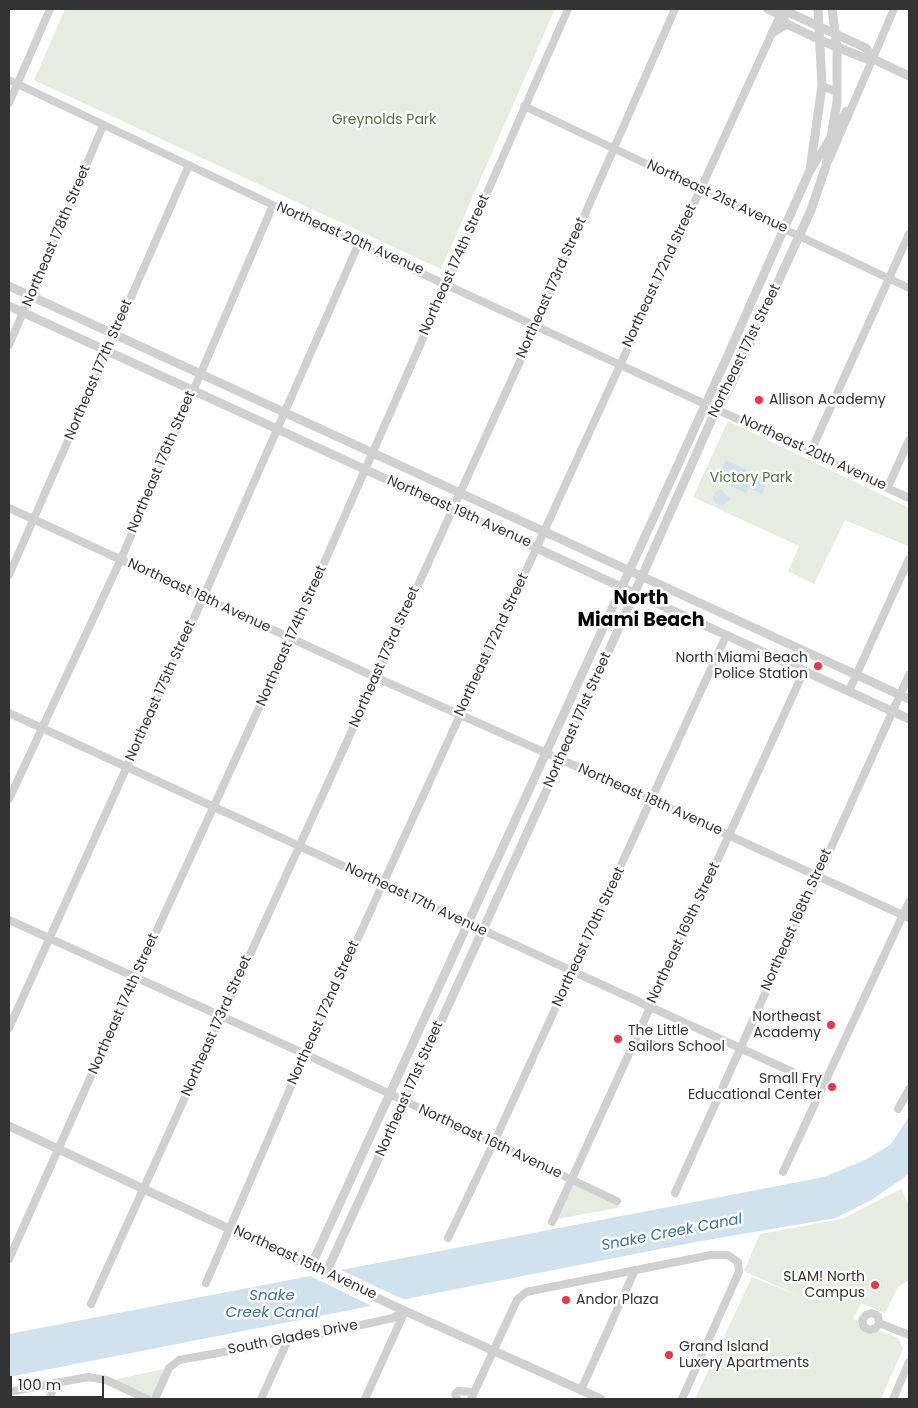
<!DOCTYPE html>
<style>
body{margin:0}
#map{position:relative;width:918px;height:1408px;overflow:hidden;background:#fff;font-family:Poppins,sans-serif}
canvas{display:block}
.frame{position:absolute;inset:0;border:10px solid #333;pointer-events:none}
.scale{position:absolute;left:10px;top:1376px;width:94px;height:22px;box-sizing:border-box;border:2px solid #333;border-top:0;padding-left:6px;font-size:15px;line-height:18px;white-space:nowrap;color:#333;-webkit-text-stroke:4px #fff;paint-order:stroke}
</style>
<div id="map">
<canvas width="918" height="1408"></canvas>
<div class="frame"></div>
<div class="scale">100 m</div>
</div>
<script>
const c = document.querySelector('canvas').getContext('2d');
c.lineJoin = 'round';
function fill(path, color) {
  c.fillStyle = color;
  c.fill(path, 'evenodd');
}
function toPath(rows) {
  const path = new Path2D();
  for (const r of rows) {
    path.moveTo(r[0], r[1]);
    for (let i = 2; i < r.length; i += 2) path.lineTo(r[i], r[i + 1]);
  }
  return path;
}
function strokePath(path, color, width, dash) {
  c.strokeStyle = color;
  c.lineWidth = width;
  c.lineCap = dash ? 'butt' : 'round';
  c.setLineDash(dash || []);
  c.stroke(path);
}
function label(font, color, halo, rows, align = 'center') {
  c.font = font + ' Poppins,sans-serif';
  c.lineWidth = 5;
  c.setLineDash([]);
  c.textBaseline = 'middle';
  c.strokeStyle = halo;
  c.fillStyle = color;
  for (const [text, x, y, turn = 0] of rows) {
    c.save();
    c.translate(x, y);
    c.rotate((+turn || 0) * Math.PI / 180);
    c.textAlign = isNaN(turn) ? turn : align;
    if (halo) c.strokeText(text, 0, 0);
    c.fillText(text, 0, 0);
    c.restore();
  }
}
const green = toPath([
 [65,9,555,9,441,269,34,80],
 [728,421,909,508,908,546,845,520,814,584,788,571,799,546,693,497],
 [574,1184,622,1207,557,1219],
 [901,1189,909,1205,909,1280,898,1287,885,1313,861,1303,853,1319,899,1339,903,1349,881,1399,695,1399,752,1277,799,1296,744,1271,760,1234,842,1219],
 [169,1368,156,1399,147,1399,108,1381]
]);
const water = toPath([
 [726,460,768,480,762,494,749,488,746,493,731,486,732,481,719,474],
 [721,489,730,499,722,506,715,503,713,498,715,492],
 [909,1117,909,1174,871,1200,836,1218,701,1241,9,1377,9,1334,824,1177,865,1160,890,1145]
]);
const pier = toPath([
 [338,1267,341,1270,409,1302,378,1309,304,1273]
]);
const minor = toPath([
 [767,9,780,15],
 [9,80,273,205,909,498],
 [822,86,837,92],
 [9,103,50,9],
 [524,106,909,288],
 [829,160,894,9],
 [811,170,846,111],
 [9,345,103,126],
 [810,453,909,234],
 [888,487,909,440],
 [9,508,375,677,645,797,909,918],
 [9,575,189,165],
 [849,691,909,559],
 [9,713,823,1086],
 [9,799,121,559,273,205],
 [9,920,305,1054,617,1201],
 [9,1028,203,598,359,243],
 [898,1109,909,1089],
 [783,1172,909,902],
 [675,1193,909,675],
 [552,1222,804,671],
 [448,1238,496,1138,726,636],
 [9,1259,135,978,291,638,568,9],
 [206,1283,305,1054,783,9],
 [91,1304,536,326,675,9],
 [879,1323,876,1328,870,1330,864,1327,862,1320,866,1315,872,1313,878,1316,879,1323,909,1335],
 [581,1390,635,1270],
 [9,1392,88,1377,106,1380,147,1399],
 [49,1399,56,1383],
 [155,1399,169,1368,179,1360,297,1339,393,1318,405,1311],
 [261,1399,288,1340],
 [365,1399,405,1311],
 [457,1399,455,1394,458,1391,474,1392],
 [471,1399,517,1300,526,1292,711,1255,728,1255,738,1262,739,1272,682,1399],
 [893,1399,909,1362]
]);
const tertiary = toPath([
 [772,33,787,24],
 [873,59,866,48,790,13,780,15,787,24,820,40,864,58,873,59,909,76],
 [9,286,909,699],
 [9,306,909,719],
 [9,1126,405,1311,601,1399],
 [311,1266,724,364,810,170,822,86,818,9],
 [326,1273,549,785,711,421,728,391,811,210,826,166,837,102,837,47,832,9]
]);
const markers = [
 [759,400,5,"#e63946"],
 [818,666,5,"#e63946"],
 [831,1025,5,"#e63946"],
 [618,1039,5,"#e63946"],
 [832,1087,5,"#e63946"],
 [875,1285,5,"#e63946"],
 [566,1300,5,"#e63946"],
 [669,1355,5,"#e63946"]
];
const parkNames = [
 ["Greynolds Park",384,120],
 ["Victory Park",751,478]
];
const streetNames = [
 ["Northeast 21st Avenue",717,197,25],
 ["Northeast 178th Street",57,236,-67],
 ["Northeast 20th Avenue",350,239,24],
 ["Northeast 174th Street",455,265,-66],
 ["Northeast 172nd Street",660,276,-65],
 ["Northeast 173rd Street",552,288,-66],
 ["Northeast 171st Street",745,351,-64],
 ["Northeast 177th Street",99,370,-67],
 ["Northeast 20th Avenue",813,453,25],
 ["Northeast 176th Street",162,462,-67],
 ["Northeast 19th Avenue",459,512,24],
 ["Northeast 18th Avenue",199,596,25],
 ["Northeast 174th Street",292,636,-66],
 ["Northeast 172nd Street",492,645,-65],
 ["Northeast 173rd Street",385,657,-66],
 ["Northeast 175th Street",161,691,-66],
 ["Northeast 171st Street",578,720,-66],
 ["Northeast 18th Avenue",650,800,24],
 ["Northeast 17th Avenue",416,900,25],
 ["Northeast 168th Street",797,920,-66],
 ["Northeast 169th Street",684,933,-65],
 ["Northeast 170th Street",589,937,-65],
 ["Northeast 174th Street",124,1004,-66],
 ["Northeast 172nd Street",324,1013,-66],
 ["Northeast 173rd Street",217,1026,-66],
 ["Northeast 171st Street",410,1089,-66],
 ["Northeast 16th Avenue",490,1142,25],
 ["Northeast 15th Avenue",305,1263,25],
 ["South Glades Drive",293,1338,-11]
];
const poiNames = [
 ["Allison Academy",769,400],
 ["North Miami Beach",808,658,"right"],
 ["Police Station",808,674,"right"],
 ["Northeast",821,1017,"right"],
 ["Academy",821,1033,"right"],
 ["The Little",628,1031],
 ["Sailors School",628,1047],
 ["Small Fry",822,1079,"right"],
 ["Educational Center",822,1095,"right"],
 ["SLAM! North",865,1277,"right"],
 ["Campus",865,1293,"right"],
 ["Andor Plaza",576,1300],
 ["Grand Island",679,1347],
 ["Luxery Apartments",679,1363]
];
const waterNames = [
 ["Snake Creek Canal",672,1233,-11],
 ["Snake",272,1296],
 ["Creek Canal",272,1313]
];
const districtNames = [
 ["North",641,599],
 ["Miami Beach",641,621]
];
fill(green, '#e6ecdf');
fill(water, '#cfe2ee');
fill(pier, '#fff');
strokePath(minor, '#d0d0d0', 8);
strokePath(tertiary, '#d0d0d0', 9);
for (const [x, y, r, color] of markers) {
  const dot = new Path2D();
  dot.arc(x, y, r, 0, 2 * Math.PI);
  c.fillStyle = color;
  c.fill(dot);
  strokePath(dot, '#fff', 2);
}
label('14px', '#56703f', '#fff', parkNames);
label('14px', '#333', '#fff', streetNames);
label('14px', '#333', '#fff', poiNames, 'left');
label('italic 15px', '#3f7597', '#fff', waterNames);
label('bold 19px', '#000', '#fff', districtNames);
</script>
